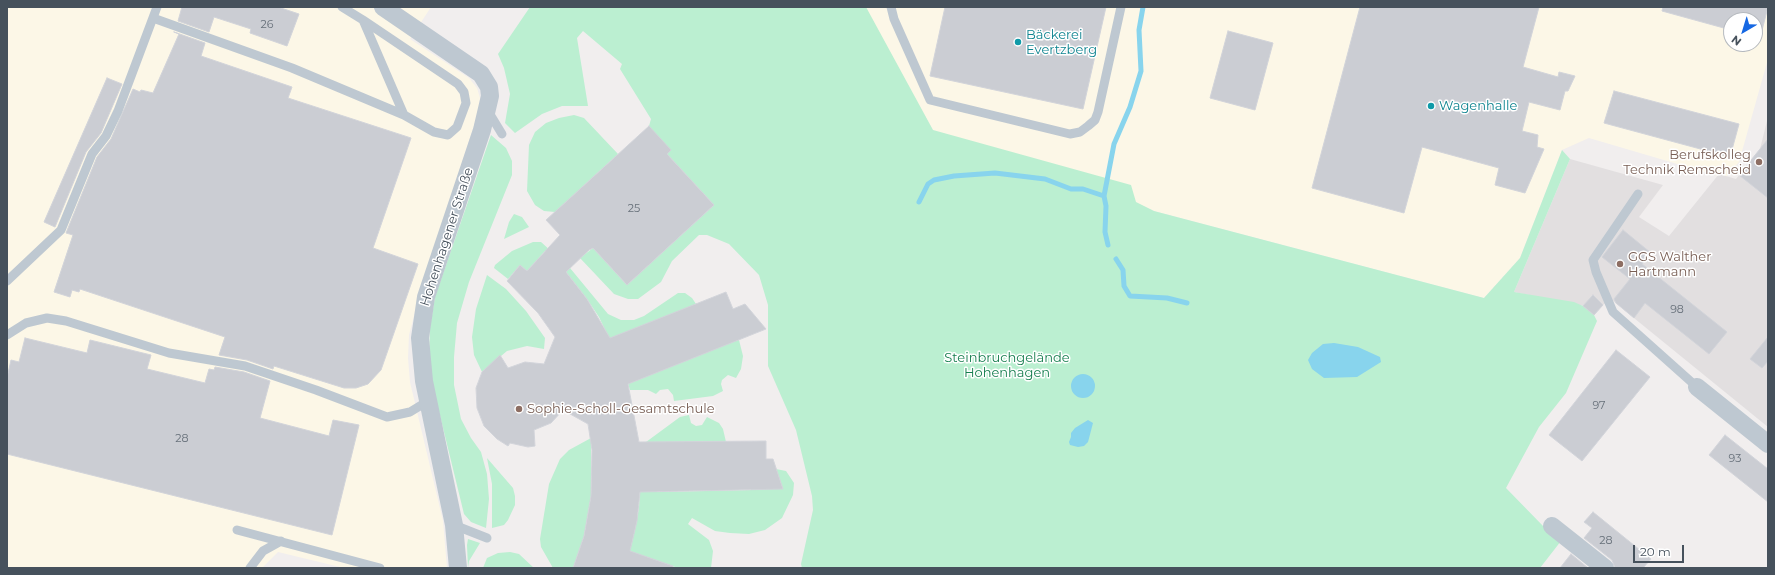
<!DOCTYPE html>
<meta charset="utf-8">
<style>
body{margin:0}
#map{position:relative;width:1775px;height:575px;overflow:hidden;background:#f1eeee;font-family:Montserrat,sans-serif}
canvas{display:block}
.frame{position:absolute;inset:0;border:8px solid #46515c;pointer-events:none}
.north{position:absolute;left:1723px;top:12px;width:40px;height:40px;box-sizing:border-box;background:#fff;border:1px solid #b5b9be;border-radius:50%;rotate:218deg;font-size:11px;font-weight:700;line-height:16px;text-align:center;color:#46515c}
.north::after{content:'';display:block;margin:auto;width:14px;height:18px;background:#1668e3;clip-path:polygon(50% 0,100% 100%,50% 72%,0 100%)}
.scale{position:absolute;left:1633px;top:545px;width:51px;height:18px;box-sizing:border-box;border:2px solid #46515c;border-top:0;padding-left:5px;font-size:12px;line-height:14px;white-space:nowrap;color:#46515c;-webkit-text-stroke:3px #fff;paint-order:stroke}
</style>
<div id="map">
<canvas width="1775" height="575"></canvas>
<div class="frame"></div>
<div class="north">N</div>
<div class="scale">20 m</div>
</div>
<script>
const c = document.querySelector('canvas').getContext('2d');
c.lineJoin = 'round';
function fill(path, color) {
  c.fillStyle = color;
  c.fill(path, 'evenodd');
}
function toPath(rows) {
  const path = new Path2D();
  for (const r of rows) {
    if (r.length === 3) {
      path.moveTo(r[0] + r[2], r[1]);
      path.arc(r[0], r[1], r[2], 0, 2 * Math.PI);
      continue;
    }
    path.moveTo(r[0], r[1]);
    for (let i = 2; i < r.length; i += 2) path.lineTo(r[i], r[i + 1]);
  }
  return path;
}
function strokePath(path, color, width, dash) {
  c.strokeStyle = color;
  c.lineWidth = width;
  c.lineCap = dash ? 'butt' : 'round';
  c.setLineDash(dash || []);
  c.stroke(path);
}
function label(font, color, halo, rows, align = 'center') {
  c.font = font + ' Montserrat,sans-serif';
  c.lineWidth = 3;
  c.setLineDash([]);
  c.textBaseline = 'middle';
  c.strokeStyle = halo;
  c.fillStyle = color;
  for (const [text, x, y, turn = 0] of rows) {
    c.save();
    c.translate(x, y);
    c.rotate((+turn || 0) * Math.PI / 180);
    c.textAlign = isNaN(turn) ? turn : align;
    if (halo) c.strokeText(text, 0, 0);
    c.fillText(text, 0, 0);
    c.restore();
  }
}
const commercial = toPath([
 [7,7,431,7,410,39,469,78,477,88,480,98,479,110,421,289,409,335,408,358,410,382,443,521,447,568,344,568,278,552,262,568,7,568],
 [863,7,1768,7,1768,59,1739,162,1725,178,1589,138,1562,150,1520,258,1484,298,1154,211,1135,202,933,130],
 [1731,20,1755,20,1755,44,1731,44]
]);
const education = toPath([
 [1768,117,1768,427,1613,301,1604,304,1594,315,1583,306,1514,292,1570,159,1663,185,1639,217,1669,236,1719,174,1736,179,1760,149]
]);
const green = toPath([
 [530,7,866,7,933,130,1131,185,1136,202,1154,211,1484,298,1520,258,1562,150,1570,159,1514,292,1574,302,1583,306,1594,315,1597,321,1566,393,1539,427,1506,488,1544,527,1561,541,1540,568,802,568,801,564,813,510,812,496,796,430,768,366,768,305,759,275,729,244,707,235,699,235,672,261,661,282,638,299,628,299,614,294,580,258,593,248,627,285,714,205,667,154,649,126,651,119,620,69,622,64,583,31,577,38,588,106,562,106,542,114,515,133,505,123,510,94,504,68,498,54],
 [574,115,584,118,618,154,555,212,544,211,535,205,527,191,529,145,535,132,546,123,559,118],
 [491,135,506,148,512,161,512,175,469,282,457,323,454,357,454,385,461,419,471,438,481,452,487,474,489,499,486,528,471,522,464,514,434,391,429,360,430,327,435,297],
 [514,214,522,217,529,227,504,239,509,222],
 [533,242,541,242,551,251,545,251,527,271,520,265,508,279,494,268,495,265,512,251],
 [570,268,608,314,621,320,634,320,644,316,678,293,685,293,692,298,696,304,618,357,599,317,587,299,566,272],
 [487,275,506,289,526,311,545,338,544,349,527,346,507,351,482,372,474,355,472,337,476,309],
 [739,340,743,356,741,369,736,378,728,375,722,380,721,384,723,391,713,396,674,401,673,395,668,389,660,390,656,394,648,390,630,390,622,364],
 [689,415,691,423,696,426,702,425,707,417,719,423,723,429,726,442,646,442,680,417],
 [591,438,591,496,584,536,573,568,553,568,541,547,540,539,549,484,560,459,569,450],
 [487,458,513,488,515,496,515,505,508,520,504,525,492,528,492,484],
 [776,469,786,471,794,483,793,495,782,518,765,530,749,534,730,533,715,531,692,518,688,524,709,540,713,551,711,568,678,568,646,557,642,568,625,568,634,533,639,508,641,471,658,492,751,490,751,488,783,489],
 [468,539,480,543,469,561,468,568,467,545],
 [510,552,519,554,534,568,483,568,487,558,498,553]
]);
const water = toPath([
 [1334,343,1358,347,1380,357,1381,362,1357,377,1324,378,1312,369,1308,360,1312,353,1323,344],
 [1083,386,12],
 [1088,420,1093,423,1088,442,1084,446,1078,447,1070,445,1069,442,1071,437,1071,433,1075,428]
]);
const stream = toPath([
 [919,202,928,184,934,180,954,176,995,173,1045,179,1071,189,1083,189,1104,196],
 [1108,245,1105,232,1106,206,1104,196,1114,144,1130,107,1141,71,1139,30,1143,7],
 [1116,259,1123,270,1124,286,1130,296,1167,298,1187,303]
]);
const building = toPath([
 [182,7,278,7,299,14,287,46,250,33,251,29,214,17,209,32,178,21,182,7],
 [945,7,1106,7,1083,109,930,76,945,7],
 [1360,7,1539,7,1523,67,1558,77,1559,72,1575,76,1568,91,1565,91,1560,110,1529,102,1522,131,1538,135,1537,147,1544,149,1525,193,1495,185,1499,168,1422,147,1404,213,1312,188,1360,7],
 [1663,7,1768,7,1760,38,1755,36,1755,20,1731,20,1731,30,1662,11,1663,7],
 [1228,31,1273,43,1255,110,1210,98,1228,31],
 [174,32,205,43,201,56,292,87,288,98,411,138,373,248,418,264,381,370,368,384,356,388,344,388,274,366,273,369,247,360,219,355,225,337,80,289,79,292,72,290,70,297,54,292,73,235,66,233,97,157,111,139,133,89,140,92,141,90,153,93,179,34,174,32],
 [107,78,122,84,101,133,86,152,55,227,44,222,107,78],
 [1614,91,1739,124,1730,157,1604,123,1614,91],
 [649,126,671,150,667,154,714,205,627,285,593,248,589,250,566,272,587,299,610,338,726,292,733,309,745,304,766,329,628,384,639,442,766,441,766,459,773,459,783,489,640,492,637,521,630,551,673,566,673,568,573,568,584,536,591,496,592,450,588,424,563,410,551,423,534,430,535,446,528,447,510,443,508,446,497,439,484,426,477,408,476,388,482,372,500,355,508,368,525,362,544,364,555,337,538,313,507,281,520,265,527,271,560,235,546,220,649,126],
 [1768,139,1768,198,1739,175,1768,139],
 [1623,230,1651,253,1642,264,1727,332,1709,354,1645,303,1634,318,1616,303,1614,299,1630,279,1602,257,1623,230],
 [1593,295,1603,305,1594,315,1583,306,1593,295],
 [1768,337,1768,361,1762,368,1750,359,1768,337],
 [25,338,87,353,90,340,151,355,147,369,205,383,209,369,214,370,215,367,244,372,270,381,260,418,329,436,333,420,359,425,332,535,7,454,7,378,11,360,19,362,25,338],
 [1616,350,1650,377,1582,461,1549,435,1616,350],
 [1725,435,1768,469,1768,502,1709,455,1725,435],
 [1593,512,1651,559,1643,568,1615,568,1612,560,1584,538,1592,528,1584,522,1593,512],
 [1571,554,1588,568,1560,568,1571,554]
]);
const lane = toPath([
 [342,7,363,20,458,84,464,92,466,103,457,127,448,135,434,132,404,115,363,20],
 [891,7,894,19,930,100,1070,134,1080,132,1088,126,1095,120,1098,112,1121,7],
 [153,18,292,68,404,115],
 [488,111,502,134],
 [1638,194,1593,260,1596,272,1613,312,1697,387],
 [7,281,61,230,92,154,106,136,118,111,157,7],
 [7,335,26,323,47,318,66,321,169,353,245,366,316,390,387,417,410,412,428,401],
 [454,525,487,538],
 [237,530,380,568],
 [250,568,263,551,281,541]
]);
const street = toPath([
 [383,7,481,74,489,87,490,96,482,130,426,297,420,338,424,381,454,525,458,568],
 [1697,387,1768,444],
 [1552,526,1605,568]
]);
const markers = [
 [1018,42,4,"#0f9aa8"],
 [1431,106,4,"#0f9aa8"],
 [1759,162,4,"#8d6e63"],
 [1620,264,4,"#8d6e63"],
 [519,409,4,"#8d6e63"]
];
const numberNames = [
 ["26",267,25],
 ["25",634,209],
 ["98",1677,310],
 ["97",1599,406],
 ["28",182,439],
 ["93",1735,459],
 ["28",1606,541]
];
const cultureNames = [
 ["Bäckerei",1026,35],
 ["Evertzberg",1026,50],
 ["Wagenhalle",1439,106]
];
const educationNames = [
 ["Berufskolleg",1751,155,"right"],
 ["Technik Remscheid",1751,170,"right"],
 ["GGS Walther",1628,257],
 ["Hartmann",1628,272],
 ["Sophie-Scholl-Gesamtschule",527,409]
];
const streetNames = [
 ["Hohenhagener Straße",447,237,-72]
];
const parkNames = [
 ["Steinbruchgelände",1007,358],
 ["Hohenhagen",1007,373]
];
fill(commercial, '#fcf7e7');
fill(education, '#e2dfe0');
fill(green, '#bbefd1');
fill(water, '#88d4ed');
strokePath(stream, '#88d4ed', 5);
fill(building, '#cbcdd3');
strokePath(building, '#d2d4da', 1);
strokePath(lane, '#bec8d1', 9);
strokePath(street, '#bec8d1', 18);
for (const [x, y, r, color] of markers) {
  const dot = new Path2D();
  dot.arc(x, y, r, 0, 2 * Math.PI);
  c.fillStyle = color;
  c.fill(dot);
  strokePath(dot, '#fff', 1.5);
}
label('11px', '#67707a', null, numberNames);
label('13px', '#0d838f', '#fff', cultureNames, 'left');
label('13px', '#785e54', '#fff', educationNames, 'left');
label('13px', '#46515c', '#fff', streetNames);
label('13px', '#157e4e', '#fff', parkNames);
</script>
